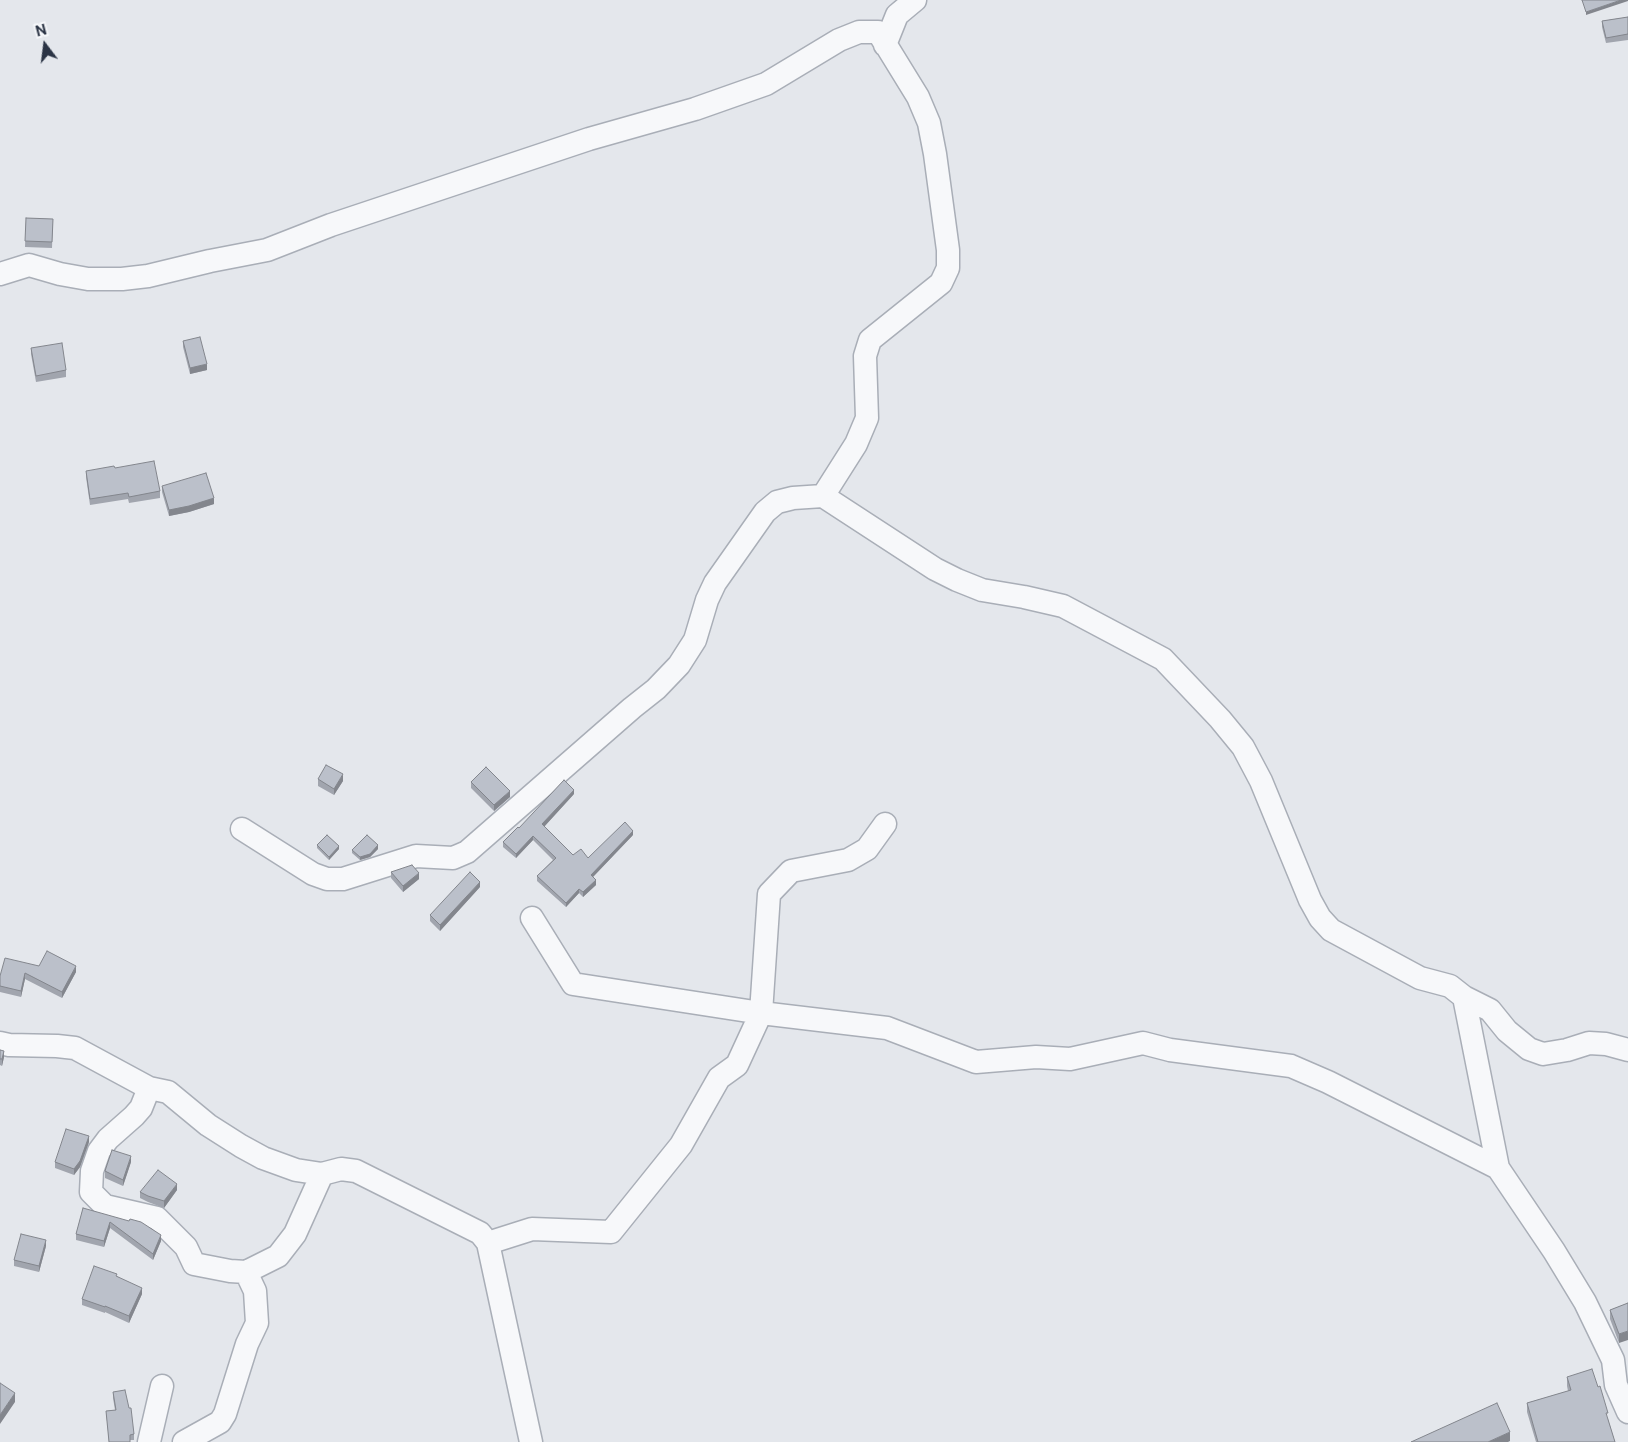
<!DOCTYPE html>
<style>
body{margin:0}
#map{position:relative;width:1628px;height:1442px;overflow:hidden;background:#e4e7ec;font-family:"Public Sans",sans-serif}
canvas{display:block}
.north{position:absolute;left:20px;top:20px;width:50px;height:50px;-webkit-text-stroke:4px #f4f6f9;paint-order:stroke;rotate:345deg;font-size:14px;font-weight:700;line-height:20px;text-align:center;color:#2b3445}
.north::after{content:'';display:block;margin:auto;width:18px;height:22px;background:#2b3445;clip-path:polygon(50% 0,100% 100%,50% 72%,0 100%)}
</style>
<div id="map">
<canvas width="1628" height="1442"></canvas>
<div class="north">N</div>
</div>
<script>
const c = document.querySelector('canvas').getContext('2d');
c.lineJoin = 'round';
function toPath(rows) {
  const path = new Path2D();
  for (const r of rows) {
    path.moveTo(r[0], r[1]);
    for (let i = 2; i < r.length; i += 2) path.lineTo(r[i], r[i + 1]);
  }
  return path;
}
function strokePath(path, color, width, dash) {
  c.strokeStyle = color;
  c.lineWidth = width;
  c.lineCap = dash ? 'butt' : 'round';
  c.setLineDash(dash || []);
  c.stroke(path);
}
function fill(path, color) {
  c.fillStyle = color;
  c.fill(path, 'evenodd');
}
const minor = toPath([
 [885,45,897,15,915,0],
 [0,274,29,265,60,274,88,279,122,279,148,276,210,261,267,250,331,225,589,139,695,109,766,84,839,40,859,32,878,32,918,97,929,123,935,154,948,250,948,268,941,283,870,340,865,356,867,418,856,444,823,496],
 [242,829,313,874,327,879,343,879,416,856,453,858,467,852,632,708,656,689,679,665,695,640,707,600,715,583,765,512,777,502,793,498,823,496,935,569,957,580,982,590,1024,597,1063,606,1163,659,1220,719,1243,747,1261,781,1310,900,1320,918,1331,930,1420,978,1450,986,1464,997,1490,1010,1507,1031,1529,1049,1543,1054,1567,1050,1589,1043,1606,1044,1628,1050],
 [532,918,573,984,761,1013,887,1028,976,1062,1036,1057,1070,1059,1143,1043,1170,1050,1291,1066,1328,1082,1498,1168,1554,1251,1585,1302,1613,1360,1616,1385,1628,1412],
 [1464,997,1498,1168],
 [0,1043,9,1045,57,1046,75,1048,149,1088,168,1092,208,1125,241,1146,263,1158,296,1170,322,1174,341,1169,356,1171,480,1233,488,1243,531,1442],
 [149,1088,141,1108,134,1116,108,1139,99,1151,92,1171,91,1192,105,1206,157,1218,186,1247,194,1264,230,1271,246,1272,278,1256,295,1234,322,1174],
 [488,1243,532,1229,611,1232,681,1145,719,1078,737,1065,761,1013,769,894,791,871,848,860,867,849,885,824],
 [149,1442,162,1386],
 [184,1442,220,1422,225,1414,247,1344,257,1323,255,1291,246,1272]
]);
const wall = toPath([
 [1628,17,1628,40,1606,43,1602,27,1602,21],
 [26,218,53,219,52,248,25,247],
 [183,341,207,370,190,374,183,347],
 [31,348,66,370,66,377,36,382,31,354],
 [115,468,160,491,160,498,129,503,128,499,90,505,86,477,86,471],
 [162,486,214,504,189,512,169,516,162,492],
 [318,779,343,781,334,795,318,786],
 [471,782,510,797,494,811,471,788],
 [574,794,544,827,573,855,588,858,633,835,593,877,596,885,583,897,579,893,566,907,537,881,537,876,553,860,533,840,516,858,503,847,503,842,519,828],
 [317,845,339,849,329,860,317,848],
 [378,849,370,857,360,860,352,853,352,850],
 [391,872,419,879,403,892,391,878],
 [480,887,440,931,430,921,430,915],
 [39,966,76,972,62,998,25,979,21,997,0,992,0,976],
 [0,1050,4,1057,2,1066,0,1065],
 [89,1142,80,1167,74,1175,55,1168,55,1162],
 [131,1162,123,1186,105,1178,105,1171],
 [177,1190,164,1208,148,1202,140,1198,140,1192],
 [83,1208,161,1241,153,1260,110,1228,104,1247,76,1240,76,1234],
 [46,1246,39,1272,14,1266,14,1260],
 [117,1276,142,1294,129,1323,105,1312,105,1313,82,1305,82,1299],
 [1628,1303,1619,1343,1610,1319,1610,1310],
 [1567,1377,1608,1419,1615,1442,1536,1442,1527,1412,1527,1403,1568,1391,1567,1386],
 [113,1392,134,1434,134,1440,130,1440,130,1442,109,1442,106,1411,115,1410,113,1398]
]);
const shadedWall = toPath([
 [1621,0,1628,0,1628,1,1586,15,1586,12],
 [207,364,207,370,190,374,190,368],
 [214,498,214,504,189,512,169,516,169,510],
 [343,774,343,781,334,795,334,789],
 [574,790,574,794,542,829,542,824],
 [510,791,510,797,494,811,494,805],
 [633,831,633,835,591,879,591,875],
 [533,836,533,840,516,858,516,854],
 [378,845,378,849,370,857,360,860,360,857],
 [339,846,339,849,329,860,329,857],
 [419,873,419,879,403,892,403,886],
 [596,880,596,885,583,897,583,892],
 [480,882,480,887,440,931,440,925],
 [579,889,579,893,566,907,566,903],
 [76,966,76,972,62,998,62,992],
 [25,973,25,979,21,997,21,991],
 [4,1051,4,1057,2,1066,2,1059],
 [89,1136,89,1142,80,1167,74,1175,74,1169],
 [131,1156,131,1162,123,1186,123,1180],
 [177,1184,177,1190,164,1208,164,1201],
 [110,1222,110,1228,104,1247,104,1241],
 [161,1235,161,1241,153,1260,153,1254],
 [46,1240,46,1246,39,1272,39,1266],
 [142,1288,142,1294,129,1323,129,1316],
 [1628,1331,1628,1340,1619,1343,1619,1334],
 [15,1393,15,1402,0,1424,0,1415],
 [1510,1432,1510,1441,1508,1442,1488,1442]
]);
const building = toPath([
 [1582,0,1621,0,1586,12,1582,0],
 [1628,17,1628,34,1606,38,1602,21,1628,17],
 [26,218,53,219,52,242,25,241,26,218],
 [200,337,207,364,190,368,183,341,200,337],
 [62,343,66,370,36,376,31,348,62,343],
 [154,461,160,491,129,497,128,493,90,499,86,471,114,466,115,468,154,461],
 [206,473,214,498,189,506,169,510,162,486,206,473],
 [326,765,343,774,334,789,318,779,326,765],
 [486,767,510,791,494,805,471,782,486,767],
 [564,780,574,790,542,824,573,855,581,849,588,858,625,822,633,831,591,875,596,880,583,892,579,889,566,903,537,876,556,858,533,836,516,854,503,842,518,827,519,828,564,780],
 [327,835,339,846,329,857,317,845,327,835],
 [367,835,378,845,370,854,360,857,352,850,367,835],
 [412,865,419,873,403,886,391,872,412,865],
 [470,872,480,882,440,925,430,915,470,872],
 [47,951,76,966,62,992,25,973,21,991,0,986,0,976,5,958,39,966,47,951],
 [0,1050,4,1051,2,1059,0,1059,0,1050],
 [66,1129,89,1136,80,1161,74,1169,55,1162,66,1129],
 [112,1150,131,1156,123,1180,105,1171,112,1150],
 [158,1170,177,1184,164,1201,148,1196,140,1192,158,1170],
 [83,1208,129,1221,130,1219,141,1222,161,1235,153,1254,110,1222,104,1241,76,1234,83,1208],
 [21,1234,46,1240,39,1266,14,1260,21,1234],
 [94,1266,117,1274,116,1276,142,1288,129,1316,105,1306,105,1307,82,1299,94,1266],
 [1628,1303,1628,1331,1619,1334,1610,1310,1628,1303],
 [1592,1369,1598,1387,1600,1386,1608,1413,1606,1413,1615,1442,1538,1442,1527,1403,1571,1390,1567,1377,1592,1369],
 [0,1383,15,1393,0,1415,0,1383],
 [125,1390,129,1408,131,1408,134,1434,130,1435,130,1442,109,1442,106,1411,116,1410,113,1392,125,1390],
 [1497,1403,1510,1432,1488,1442,1411,1442,1497,1403]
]);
strokePath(minor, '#a9aeb7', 25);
strokePath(minor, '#f7f8fa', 22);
fill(wall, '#a1a5ae');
fill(shadedWall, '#83868d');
fill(building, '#bbc0ca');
strokePath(building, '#83868d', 1);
</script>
